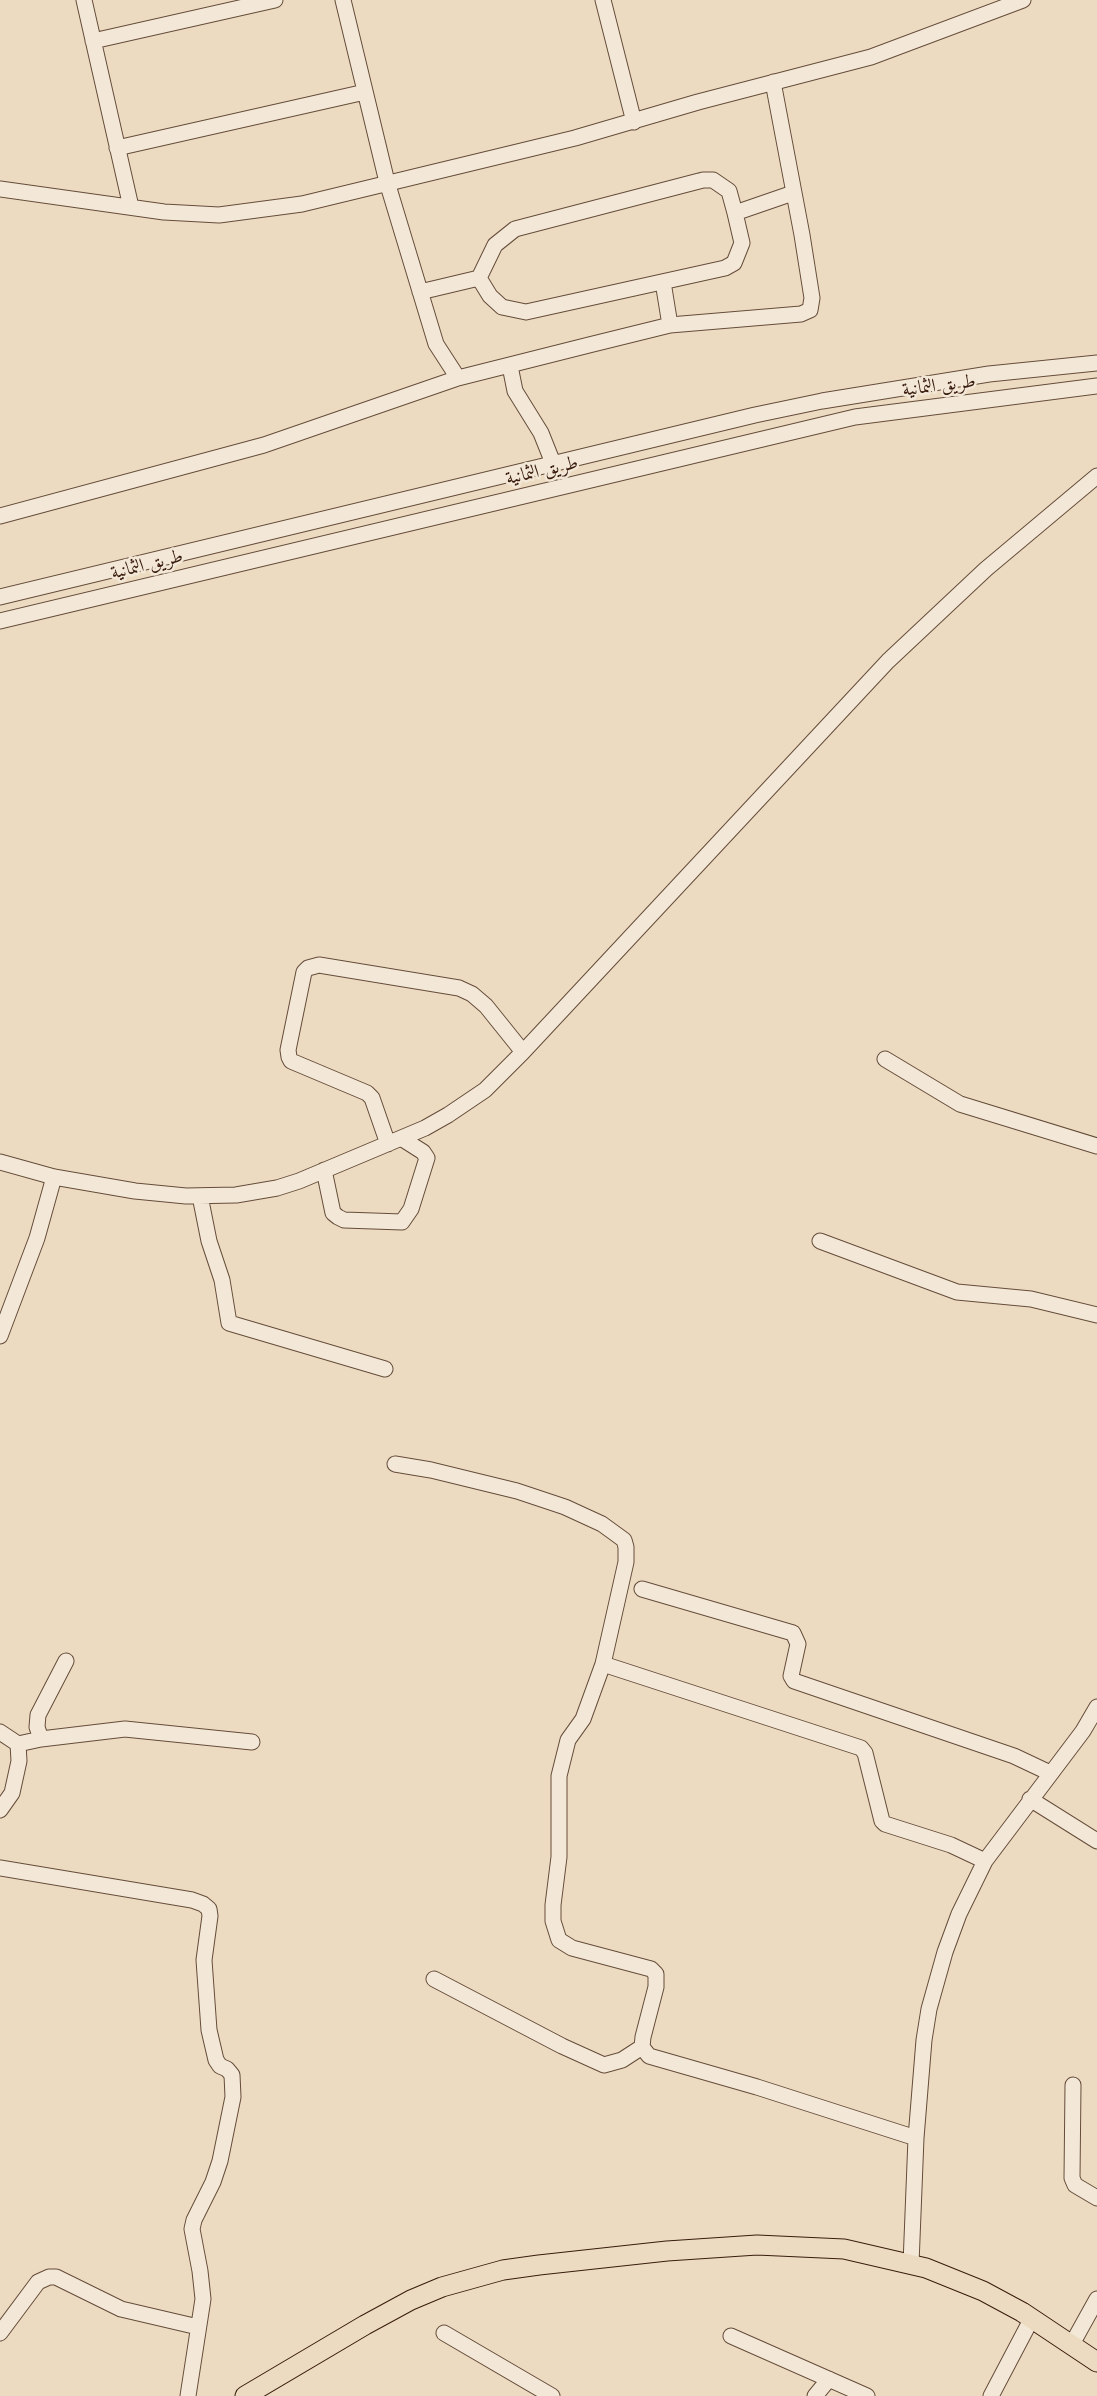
<!DOCTYPE html>
<meta charset="utf-8">
<style>
body{margin:0}
canvas{display:block;background:#ecdbc1}
</style>
<canvas width="1097" height="2396"></canvas>
<script>
const c = document.querySelector('canvas').getContext('2d');
c.lineJoin = 'round';
function toPath(rows) {
  const path = new Path2D();
  for (const r of rows) {
    path.moveTo(r[0], r[1]);
    for (let i = 2; i < r.length; i += 2) path.lineTo(r[i], r[i + 1]);
  }
  return path;
}
function strokePath(path, color, width, dash) {
  c.strokeStyle = color;
  c.lineWidth = width;
  c.lineCap = dash ? 'butt' : 'round';
  c.setLineDash(dash || []);
  c.stroke(path);
}
function label(font, color, halo, rows, align = 'center') {
  c.font = font + ' "Old Standard TT",Amiri,serif';
  c.lineWidth = 5;
  c.setLineDash([]);
  c.textBaseline = 'middle';
  c.strokeStyle = halo;
  c.fillStyle = color;
  for (const [text, x, y, turn = 0] of rows) {
    c.save();
    c.translate(x, y);
    c.rotate((+turn || 0) * Math.PI / 180);
    c.textAlign = isNaN(turn) ? turn : align;
    if (halo) c.strokeText(text, 0, 0);
    c.fillText(text, 0, 0);
    c.restore();
  }
}
const minor = toPath([
 [84,0,131,207],
 [343,0,387,182,436,344,458,378],
 [603,0,634,122],
 [93,41,275,0],
 [117,148,365,92],
 [703,180,713,180,729,191,735,213,742,243,734,263,725,268,526,312,502,307,490,296,479,278,495,245,515,229,703,180],
 [0,189,164,212,219,215,302,204,575,138,698,102,871,57,1023,0],
 [735,213,793,193],
 [663,282,670,325],
 [420,292,479,278],
 [510,366,515,391,541,433,553,463],
 [0,516,264,445,458,378,589,345,670,325,801,314,810,310,812,298,802,235,773,82],
 [0,597,755,415,822,401,989,374,1097,363],
 [0,621,855,417,1097,386],
 [885,1059,960,1104,1097,1146],
 [388,1144,372,1098,367,1093,291,1061,289,1057,288,1050,304,972,308,968,319,965,459,988,472,994,486,1006,523,1052],
 [0,1162,54,1177,135,1191,186,1196,236,1195,277,1188,299,1181,425,1128,448,1115,485,1090,523,1052,888,661,986,569,1097,476],
 [324,1170,333,1213,338,1217,344,1220,402,1222,411,1209,427,1158,423,1152,401,1138],
 [200,1196,209,1241,222,1280,229,1323,385,1369],
 [820,1241,957,1292,1031,1299,1097,1315],
 [0,1336,37,1238,54,1177],
 [395,1464,431,1470,517,1491,565,1507,602,1524,624,1540,626,1547,626,1562,603,1664,583,1719,568,1740,559,1776,559,1857,553,1905,553,1921,559,1940,572,1948,651,1969,656,1974,656,1987,643,2037,642,2047,649,2056,757,2087,916,2138],
 [642,1589,793,1633,798,1644,791,1676,794,1681,1014,1756,1050,1773],
 [603,1664,861,1748,865,1753,882,1821,885,1824,951,1845,985,1861],
 [0,1732,18,1744,19,1761,12,1793,0,1810],
 [41,1739,37,1727,38,1715,66,1661],
 [18,1744,41,1739,125,1729,252,1742],
 [1030,1799,1097,1841],
 [0,1868,192,1900,203,1904,209,1909,210,1916,204,1960,209,2030,216,2060,220,2066,227,2069,232,2075,233,2097,220,2161,213,2182,194,2220,192,2229,200,2271,203,2299,188,2396],
 [434,1979,562,2046,604,2065,622,2060,642,2047],
 [1073,2085,1072,2178,1075,2185,1097,2198],
 [911,2264,916,2138,924,2040,929,2009,945,1952,959,1914,985,1861,1083,1731,1097,1707],
 [0,2333,38,2282,49,2277,56,2277,121,2309,198,2327],
 [444,2333,552,2396],
 [731,2336,867,2396],
 [1072,2344,1097,2299],
 [815,2396,829,2379],
 [991,2396,1032,2318]
]);
const major = toPath([
 [245,2396,365,2325,411,2300,442,2287,503,2270,539,2265,667,2251,757,2245,844,2249,926,2268,983,2291,1022,2312,1097,2362]
]);
const streetNames = [
 ["طريق الثمانية",939,386,-7],
 ["طريق الثمانية",542,471,-13],
 ["طريق الثمانية",147,565,-14]
];
strokePath(minor, '#664c3a', 17);
strokePath(major, '#391c0d', 21);
strokePath(minor, '#f3e8d7', 15);
strokePath(major, '#ecdbc1', 19);
label('19px', '#391c0d', '#f3e8d7', streetNames);
</script>
